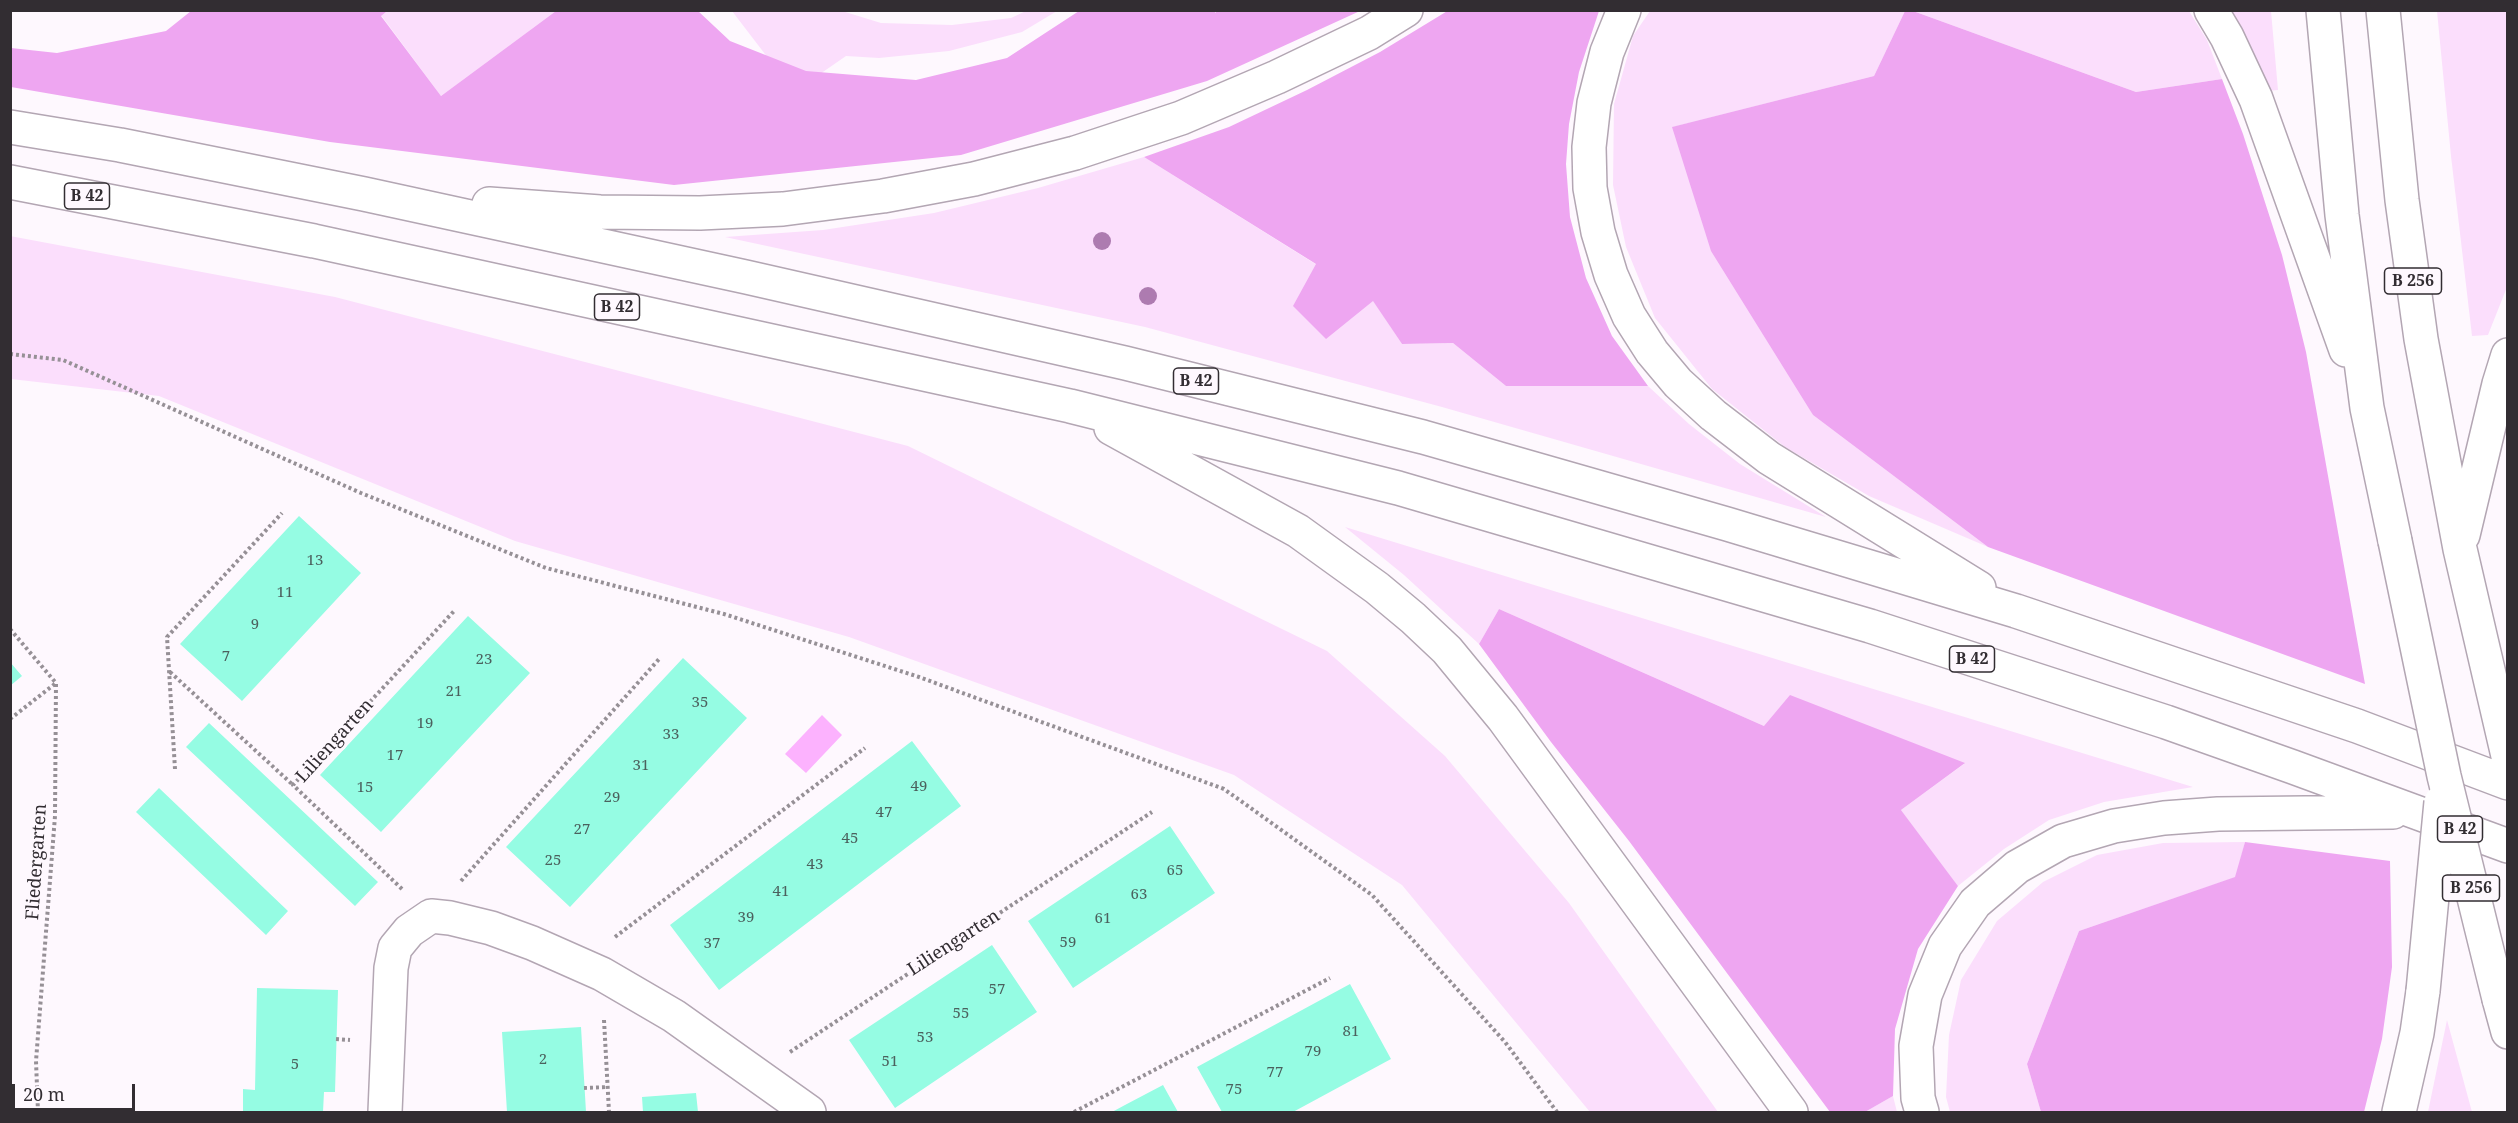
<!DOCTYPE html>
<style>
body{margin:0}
#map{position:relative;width:2518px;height:1123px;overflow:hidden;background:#fef8fe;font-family:"Noto Serif",serif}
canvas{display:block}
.frame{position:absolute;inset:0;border:12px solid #322d32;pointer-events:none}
.scale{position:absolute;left:12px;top:1084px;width:123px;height:27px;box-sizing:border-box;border:3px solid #322d32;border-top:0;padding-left:8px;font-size:18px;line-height:21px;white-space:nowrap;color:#322d32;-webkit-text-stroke:4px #fef8fe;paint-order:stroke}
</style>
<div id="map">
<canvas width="2518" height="1123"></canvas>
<div class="frame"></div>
<div class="scale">20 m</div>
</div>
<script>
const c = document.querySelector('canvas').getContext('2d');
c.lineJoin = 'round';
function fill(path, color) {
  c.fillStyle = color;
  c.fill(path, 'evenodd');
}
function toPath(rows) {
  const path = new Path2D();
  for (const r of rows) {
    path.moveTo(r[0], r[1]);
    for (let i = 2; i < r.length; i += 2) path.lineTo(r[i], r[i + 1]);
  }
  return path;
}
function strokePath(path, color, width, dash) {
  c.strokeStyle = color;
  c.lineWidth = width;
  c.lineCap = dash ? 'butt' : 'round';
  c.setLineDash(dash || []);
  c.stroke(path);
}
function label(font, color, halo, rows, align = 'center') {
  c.font = font + ' "Noto Serif",serif';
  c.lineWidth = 6;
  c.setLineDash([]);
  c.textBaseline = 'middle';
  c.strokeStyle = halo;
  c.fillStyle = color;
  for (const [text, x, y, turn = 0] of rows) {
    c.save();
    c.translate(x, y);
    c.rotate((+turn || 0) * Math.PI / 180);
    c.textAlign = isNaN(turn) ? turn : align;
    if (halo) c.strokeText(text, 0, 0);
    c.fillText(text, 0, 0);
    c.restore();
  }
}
const green = toPath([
 [387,10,556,11,441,96,381,15],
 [732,11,842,11,881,23,952,25,1011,18,1026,11,1057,11,1022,32,949,51,879,58,846,56,794,92],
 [1650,11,1905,11,1874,76,1673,127,1813,415,1988,547,1869,496,1785,447,1712,389,1655,318,1626,247,1613,185,1614,104,1633,36],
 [1913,11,2189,11,2207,40,2222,79,2136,92],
 [2231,11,2271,11,2278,90,2268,91,2244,34],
 [2437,11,2507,11,2507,287,2488,335,2472,336,2451,156],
 [1144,157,1373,300,1402,344,1453,343,1506,386,1648,386,1689,424,1740,464,1826,517,1442,407,1145,327,725,237,823,230,934,213,1038,188],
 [10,236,335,297,908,446,1327,651,1445,756,1569,903,1718,1112,1590,1112,1402,885,1234,775,849,637,515,541,159,396,11,379],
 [1345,527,2193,787,2104,802,2049,820,2004,849,1958,886,1901,810,1964,764,1764,726,1499,609,1479,644,1404,575],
 [2245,842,2236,877,2079,931,2027,1064,2041,1112,1950,1112,1946,1097,1949,1035,1961,980,1997,921,2043,882,2097,855,2163,843],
 [2447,1020,2472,1112,2428,1112],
 [1893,1096,1897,1112,1865,1112]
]);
const forest = toPath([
 [1449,10,1599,11,1579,72,1569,124,1566,164,1570,217,1586,278,1612,336,1648,386,1506,386,1453,343,1402,344,1373,301,1326,339,1293,306,1316,264,1144,157,1229,127,1307,90,1380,52],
 [1215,11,1215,13,1218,10,1360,11,1207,81,961,155,674,185,330,142,11,87,11,48,57,53,166,31,191,11,387,11,381,16,441,96,556,11,698,11,730,41,806,71,916,80,1007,58,1079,11],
 [1905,11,1913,11,2136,92,2222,79,2243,134,2282,255,2306,352,2365,684,1988,547,1813,415,1711,251,1672,127,1874,76],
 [1499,609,1764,726,1790,695,1965,763,1901,810,1958,886,1918,949,1895,1029,1893,1096,1865,1112,1830,1112,1629,841,1551,742,1479,644],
 [2245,842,2390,861,2392,967,2382,1039,2364,1112,2041,1112,2027,1064,2079,931,2235,877]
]);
const water = toPath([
 [822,715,842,735,806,773,785,754]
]);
const building = toPath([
 [299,516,361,573,242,701,180,644],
 [468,616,530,673,381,832,320,775],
 [683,658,747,718,570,907,506,847],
 [10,662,22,676,10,686],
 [209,723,378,882,355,906,186,747],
 [912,741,961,806,719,990,670,925],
 [159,788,288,911,266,935,136,812],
 [1170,826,1215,893,1073,988,1028,921],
 [992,945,1037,1012,895,1108,849,1040],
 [1350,984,1391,1059,1293,1112,1222,1112,1197,1067],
 [257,988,338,990,335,1092,324,1092,323,1112,243,1112,243,1089,255,1090],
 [581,1027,586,1112,507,1112,502,1032],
 [1163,1085,1178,1112,1112,1112,1125,1105],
 [696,1093,698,1112,643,1112,642,1097]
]);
const path = toPath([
 [10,354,63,360,361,493,546,568,724,614,919,677,1224,789,1372,895,1505,1042,1557,1112],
 [10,629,56,683,55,816,36,1061,38,1112],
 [170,672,293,785],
 [10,719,56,683],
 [175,769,167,637,282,513],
 [461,881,660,658],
 [402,889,293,785,455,610],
 [615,937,865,748],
 [604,1020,609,1112],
 [336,1039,350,1040],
 [790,1052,1152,812],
 [584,1088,608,1087],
 [1074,1112,1330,978]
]);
const street = toPath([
 [385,1112,391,968,395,948,409,931,431,916,450,918,491,928,532,943,602,974,674,1016,809,1112]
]);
const highway = toPath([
 [1624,10,1607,52,1594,103,1589,147,1590,188,1598,232,1611,275,1629,316,1652,352,1678,383,1713,415,1769,458,1979,588],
 [2211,10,2227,37,2256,99,2346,350],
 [2323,10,2342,215,2367,408,2395,541],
 [2383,10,2402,200,2421,339,2460,549,2508,756],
 [10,127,120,145,364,194,746,277,1125,363,1423,437,1727,524,2016,611,2357,726,2508,783],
 [10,182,314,241,1070,406,1398,488,1870,626,2166,722,2293,767,2508,846],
 [489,204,600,212,700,213,783,209,883,196,974,179,1075,153,1181,118,1277,77,1369,33,1406,10],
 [1111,428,1298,531,1377,588,1413,618,1447,650,1503,718,1791,1112],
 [2463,535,2499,384,2508,355],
 [2499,999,2508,1032],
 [1922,1112,1918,1098,1916,1046,1925,995,1945,946,1975,903,2017,867,2063,841,2114,826,2164,818,2218,814,2393,812],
 [2399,1112,2417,1033,2423,991]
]);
const highwayBridge = toPath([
 [2395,541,2444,776,2499,999],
 [2423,991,2441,802]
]);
const trees = [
 [1102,241],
 [1148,296]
];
const numberNames = [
 ["13",315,561],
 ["11",285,593],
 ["9",255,625],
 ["7",226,657],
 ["23",484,660],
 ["21",454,692],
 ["35",700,703],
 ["19",425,724],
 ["33",671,735],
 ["17",395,756],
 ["31",641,766],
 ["49",919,787],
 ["15",365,788],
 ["29",612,798],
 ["47",884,813],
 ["27",582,830],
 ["45",850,839],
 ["25",553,861],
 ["43",815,865],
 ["65",1175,871],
 ["41",781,892],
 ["63",1139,895],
 ["39",746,918],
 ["61",1103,919],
 ["59",1068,943],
 ["37",712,944],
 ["57",997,990],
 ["55",961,1014],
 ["81",1351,1032],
 ["53",925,1038],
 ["79",1313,1052],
 ["2",543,1060],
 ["51",890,1062],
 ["5",295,1065],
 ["77",1275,1073],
 ["75",1234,1090]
];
const shields = [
 [87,196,45],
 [2413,281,57],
 [617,307,45],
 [1196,381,45],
 [1972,659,45],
 [2460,829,45],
 [2471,888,57]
];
const shieldNames = [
 ["B 42",87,196],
 ["B 256",2413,281],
 ["B 42",617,307],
 ["B 42",1196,381],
 ["B 42",1972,659],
 ["B 42",2460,829],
 ["B 256",2471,888]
];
const streetNames = [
 ["Liliengarten",335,741,-48],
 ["Fliedergarten",37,862,-86],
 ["Liliengarten",954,943,-33]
];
fill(green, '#fbdefc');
fill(forest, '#eea6f1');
fill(water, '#fcb2fe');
fill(building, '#95fce3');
strokePath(street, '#b3a6b3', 36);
strokePath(highway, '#b3a6b3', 36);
strokePath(path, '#969096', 4, [3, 3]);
strokePath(street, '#fff', 33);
strokePath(highway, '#fff', 33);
strokePath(highwayBridge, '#b3a6b3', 36, []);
strokePath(highwayBridge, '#fff', 33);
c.fillStyle = '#ad7bb0';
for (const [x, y] of trees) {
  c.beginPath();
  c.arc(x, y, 9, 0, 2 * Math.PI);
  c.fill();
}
label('15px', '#4b615e', null, numberNames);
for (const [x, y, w] of shields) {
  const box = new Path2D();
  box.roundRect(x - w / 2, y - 13, w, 26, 4.5);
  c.fillStyle = '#fef8fe';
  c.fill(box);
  strokePath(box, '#322d32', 1.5);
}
label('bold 16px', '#322d32', null, shieldNames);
label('18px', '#322d32', '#fef8fe', streetNames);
</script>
